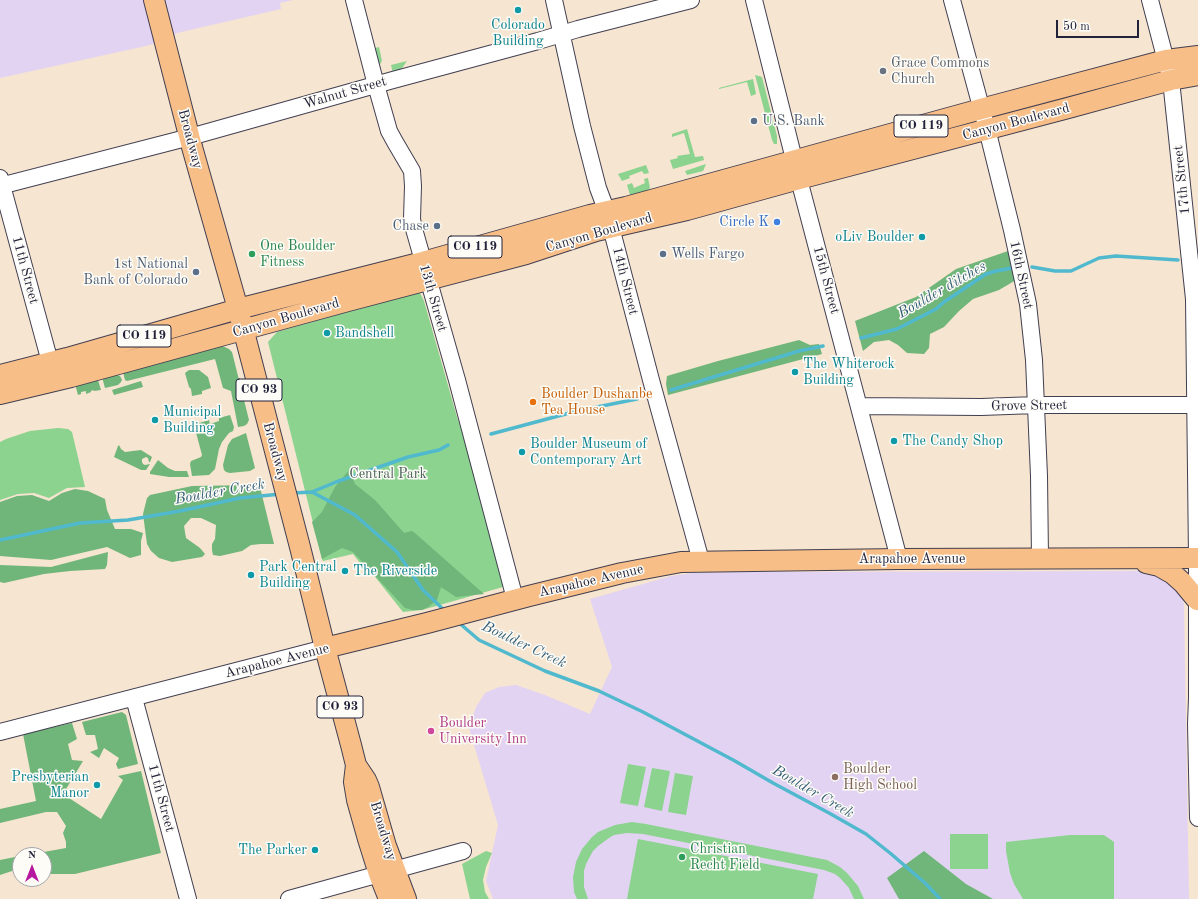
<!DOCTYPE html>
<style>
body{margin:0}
#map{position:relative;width:1198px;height:899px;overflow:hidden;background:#f6e5d0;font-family:"Old Standard TT",serif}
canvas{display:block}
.north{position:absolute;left:12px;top:847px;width:40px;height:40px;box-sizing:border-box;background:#fdfcf7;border:1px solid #a5a5ac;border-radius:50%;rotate:0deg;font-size:11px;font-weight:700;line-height:16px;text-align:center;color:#22223b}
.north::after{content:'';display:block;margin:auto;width:14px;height:18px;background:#b5179e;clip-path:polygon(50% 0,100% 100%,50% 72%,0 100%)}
.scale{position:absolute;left:1056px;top:20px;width:83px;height:18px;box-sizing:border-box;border:2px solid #22223b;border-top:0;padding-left:5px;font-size:12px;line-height:14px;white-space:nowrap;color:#22223b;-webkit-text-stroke:3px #fdfcf7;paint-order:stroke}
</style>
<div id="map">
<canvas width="1198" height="899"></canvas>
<div class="north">N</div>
<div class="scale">50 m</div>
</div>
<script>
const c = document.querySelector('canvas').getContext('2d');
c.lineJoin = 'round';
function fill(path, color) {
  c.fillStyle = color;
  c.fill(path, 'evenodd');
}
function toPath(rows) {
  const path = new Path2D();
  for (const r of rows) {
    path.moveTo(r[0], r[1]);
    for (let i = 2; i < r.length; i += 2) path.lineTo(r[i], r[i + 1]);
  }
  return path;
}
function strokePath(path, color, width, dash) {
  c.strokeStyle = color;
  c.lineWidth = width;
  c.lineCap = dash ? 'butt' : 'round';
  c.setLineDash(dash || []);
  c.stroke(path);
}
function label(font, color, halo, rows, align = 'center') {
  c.font = font + ' "Old Standard TT",serif';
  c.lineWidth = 3;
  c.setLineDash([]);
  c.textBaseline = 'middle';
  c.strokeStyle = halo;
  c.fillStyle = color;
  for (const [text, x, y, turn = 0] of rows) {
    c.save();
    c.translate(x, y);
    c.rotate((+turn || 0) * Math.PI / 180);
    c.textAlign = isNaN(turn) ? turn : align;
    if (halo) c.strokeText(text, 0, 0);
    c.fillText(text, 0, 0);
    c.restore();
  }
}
const built = toPath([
 [0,0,293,0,280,3,281,9,177,33,164,41,146,46,0,78],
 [1141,571,1157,572,1180,590,1184,604,1189,899,493,899,486,881,498,825,469,728,476,707,485,693,499,687,516,685,545,695,590,714,612,667,590,599,671,576,693,573,729,572]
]);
const green = toPath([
 [379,47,382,61,380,64,376,66,371,49],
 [407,61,400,71,393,73,391,65],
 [755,75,762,77,777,136,777,144,774,144,772,140],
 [753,79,756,94,751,96,747,82,719,89,719,88],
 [687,129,695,157,703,156,704,160,673,169,670,160,678,158,677,156,690,154,684,133,672,137,672,134],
 [706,164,703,171,687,175,685,171],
 [646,165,649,173,644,174,642,171,629,176,630,178,622,181,618,174],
 [648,178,650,188,647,191,630,195,627,185,632,183,634,188,645,183,644,179],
 [412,293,420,293,424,301,457,417,470,453,503,587,422,610,403,612,372,573,364,568,353,554,323,561,322,559,268,342,277,332],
 [58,428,68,429,72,432,85,487,67,488,49,498,34,493,18,494,0,500,0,442,6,439,30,431],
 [628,764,646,767,638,806,620,803],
 [652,768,670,771,662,811,644,807],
 [675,773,693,776,686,815,668,812],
 [632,822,646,824,827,860,840,867,847,873,858,886,864,899,854,899,849,888,840,878,835,874,824,870,643,834,627,833,614,835,609,838,598,846,593,851,586,864,584,871,584,887,588,899,577,899,574,892,573,877,576,862,582,849,592,837,598,832,615,825],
 [950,834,988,834,988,869,950,869],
 [1070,835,1104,835,1114,842,1114,899,1023,899,1014,884,1010,873,1006,851,1006,842],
 [638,839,818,874,813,899,627,899],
 [486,851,492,853,486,867,483,880,485,892,489,899,470,899,462,864]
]);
const forest = toPath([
 [1008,251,1016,280,999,290,973,299,959,311,944,327,930,334,929,348,924,354,907,353,898,345,889,340,874,342,863,351,855,321,916,297,956,269],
 [799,340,810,345,819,344,822,354,668,395,666,384,667,376,718,361],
 [218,344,229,349,232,352,249,420,247,424,244,426,238,427,231,391,223,388,215,359,127,381,125,380,122,368],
 [189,370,199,370,208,377,211,388,202,391,202,394,192,396,191,389,189,387,185,373],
 [117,375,120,376,122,380,121,382,118,385,105,388,102,377,107,376,109,377],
 [97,377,101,390,94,391,93,390,91,391,91,392,86,394,86,391,81,392,81,394,78,395,75,384],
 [141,381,143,387,114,395,112,390],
 [230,415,234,427,233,431,229,433,222,442,219,449,215,469,209,475,192,476,190,464,191,461,201,457,202,455,194,425,196,424,209,420,210,424,219,421,219,418],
 [246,433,255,468,250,471,230,473,226,472,224,470,223,465,228,445,232,439],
 [119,445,121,449,125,452,141,450,152,457,150,462,149,462,148,458,146,457,142,459,142,462,143,464,145,465,150,464,146,470,141,470,137,468,114,457,118,446],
 [158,460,168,468,175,471,187,471,189,477,169,477,150,474,150,472],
 [349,470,355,484,375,500,404,533,412,531,416,534,484,594,456,597,441,587,437,600,428,607,422,610,413,610,405,608,353,552,342,548,322,559,312,522,322,512,335,487],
 [259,483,274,544,261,544,251,545,242,551,220,556,213,555,212,550,212,544,215,539,216,525,201,518,191,518,184,526,186,538,200,548,205,554,202,557,172,562,159,558,151,551,147,544,143,514,147,498,150,495,192,486,256,485],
 [75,489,88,491,105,499,107,510,115,529,131,529,143,533,141,541,141,555,130,558,107,547,51,560,0,556,0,502,17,496,32,495,49,501,62,493],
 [108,552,107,565,105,569,70,571,44,574,4,583,0,582,0,565,51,567],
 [122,712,126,715,138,764,118,769,116,764,119,758,104,748,99,758,90,752,98,749,95,735,86,735,82,722],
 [72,723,77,739,68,744,72,760,83,761,63,794,101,819,123,780,118,776,141,771,161,853,75,874,44,874,44,855,27,855,66,848,66,842,63,833,66,826,57,812,46,812,0,823,0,809,36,801,23,734],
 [924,851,966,884,993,899,899,899,887,878],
 [20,856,20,872,12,871,0,875,0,860]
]);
const stream = toPath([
 [1032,267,1055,271,1071,271,1099,258,1116,256,1178,260],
 [861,338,897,329,936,309,944,302,986,274,996,271,1012,268],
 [671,390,799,351,823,346],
 [491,434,577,411,637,399],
 [312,492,336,482,408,457,439,450,448,445],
 [293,493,312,492,355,515,397,552,423,590,446,612],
 [0,540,80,523,128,520,180,511,240,498,281,494],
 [458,622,479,640,545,671,599,691,643,712,735,761,773,783,829,813,866,834,890,853,925,883,940,899]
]);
const minor = toPath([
 [354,0,376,85,389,131,395,142,412,171,413,186,412,219,414,229,457,380,515,599],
 [554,0,582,126,598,188,607,212,651,380,701,561],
 [754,0,802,191,899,559],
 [952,0,987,129,1012,230,1028,304,1034,360,1039,476,1040,558],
 [1150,0,1171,80,1194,299,1197,558,1197,698,1196,724,1198,818],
 [0,178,50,362],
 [0,186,190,137,393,80,538,41,578,29,691,0],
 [859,406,981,407,1036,405,1198,405],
 [134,698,188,899],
 [0,732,325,648],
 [289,899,463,851]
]);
const major = toPath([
 [154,0,192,147,238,309,300,547,325,648,351,745,356,765,366,780,369,787,386,846,406,899],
 [0,375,67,358,238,309,423,262,590,215,626,207,981,109,1166,60,1198,56],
 [0,394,71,377,348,301,526,254,596,231,687,210,799,179,1068,108,1171,80,1198,75],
 [1146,563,1159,566,1173,574,1183,583,1197,600],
 [325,648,427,623,529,596,622,573,681,562,899,559,1198,558],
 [356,765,354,782,357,800,368,839,379,874,389,899]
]);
const markers = [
 [518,10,4,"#0f9aa8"],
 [883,71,4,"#6b7280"],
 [754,121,4,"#5c6f8a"],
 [777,222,4,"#3f7fe0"],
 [437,226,4,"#5c6f8a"],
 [922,237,4,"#0f9aa8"],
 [252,254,4,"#2e9e5b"],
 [663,254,4,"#5c6f8a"],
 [196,272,4,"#5c6f8a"],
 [327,333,4,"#0f9aa8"],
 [795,372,4,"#0f9aa8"],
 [533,402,4,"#e8710a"],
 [155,420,4,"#0f9aa8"],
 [894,441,4,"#0f9aa8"],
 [522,452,4,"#0f9aa8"],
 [345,571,4,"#0f9aa8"],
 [251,575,4,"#0f9aa8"],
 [431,731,4,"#d1479c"],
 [835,777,4,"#8d6e63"],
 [97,785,4,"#0f9aa8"],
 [315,850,4,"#0f9aa8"],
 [682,857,4,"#2e9e5b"]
];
const shields = [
 [921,126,54],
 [475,247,54],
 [144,336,54],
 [259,390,46],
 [340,707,46]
];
const shieldNames = [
 ["CO 119",921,126],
 ["CO 119",475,247],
 ["CO 119",144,336],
 ["CO 93",259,390],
 ["CO 93",340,707]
];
const cultureNames = [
 ["Colorado",518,25,"center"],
 ["Building",518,41,"center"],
 ["oLiv Boulder",914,237,"right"],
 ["Bandshell",335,333],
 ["The Whiterock",803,364],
 ["Building",803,380],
 ["Municipal",163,412],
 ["Building",163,428],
 ["The Candy Shop",902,441],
 ["Boulder Museum of",530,444],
 ["Contemporary Art",530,460],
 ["Park Central",259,567],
 ["Building",259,583],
 ["The Riverside",353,571],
 ["Presbyterian",89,777,"right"],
 ["Manor",89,793,"right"],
 ["The Parker",307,850,"right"]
];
const worshipNames = [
 ["Grace Commons",891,63],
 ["Church",891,79]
];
const streetNames = [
 ["Walnut Street",345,93,-16],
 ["Canyon Boulevard",1016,122,-15],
 ["Broadway",190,139,75],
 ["17th Street",1182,180,-96],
 ["Canyon Boulevard",599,233,-16],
 ["11th Street",25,270,75],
 ["16th Street",1021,275,78],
 ["15th Street",826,280,75],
 ["14th Street",625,281,76],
 ["13th Street",433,298,74],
 ["Canyon Boulevard",286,318,-16],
 ["Grove Street",1029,406,-1],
 ["Broadway",275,452,75],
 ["Arapahoe Avenue",912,559],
 ["Arapahoe Avenue",591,581,-13],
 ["Arapahoe Avenue",277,661,-14],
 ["11th Street",161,798,75],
 ["Broadway",383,831,73]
];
const serviceNames = [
 ["U.S. Bank",762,121],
 ["Chase",429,226,"right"],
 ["Wells Fargo",671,254],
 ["1st National",188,264,"right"],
 ["Bank of Colorado",188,280,"right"]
];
const shopNames = [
 ["Circle K",769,222]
];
const leisureNames = [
 ["One Boulder",260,246],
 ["Fitness",260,262],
 ["Christian",690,849],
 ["Recht Field",690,865]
];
const foodNames = [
 ["Boulder Dushanbe",541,394],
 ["Tea House",541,410]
];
const parkNames = [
 ["Central Park",388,474]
];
const hotelNames = [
 ["Boulder",439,723],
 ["University Inn",439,739]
];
const educationNames = [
 ["Boulder",843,769],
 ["High School",843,785]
];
const waterNames = [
 ["Boulder ditches",942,290,-30],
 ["Boulder Creek",220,492,-10],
 ["Boulder Creek",524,645,25],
 ["Boulder Creek",813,792,30]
];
fill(built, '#e3d3f2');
fill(green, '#8bd38f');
fill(forest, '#70b57a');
strokePath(stream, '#50b9ce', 3.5);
strokePath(minor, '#423f51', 18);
strokePath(major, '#423f51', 22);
strokePath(minor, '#fff', 16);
strokePath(major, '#f7be88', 20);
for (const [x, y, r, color] of markers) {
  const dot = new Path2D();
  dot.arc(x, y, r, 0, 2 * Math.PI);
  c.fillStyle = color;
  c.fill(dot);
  strokePath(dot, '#fdfcf7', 1.5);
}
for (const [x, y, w] of shields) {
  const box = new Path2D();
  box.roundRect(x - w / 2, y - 11, w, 22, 3);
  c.fillStyle = '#fdfcf7';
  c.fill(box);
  strokePath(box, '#22223b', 1);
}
label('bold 13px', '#22223b', null, shieldNames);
label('14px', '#0d838f', '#fdfcf7', cultureNames, 'left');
label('14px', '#5b616d', '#fdfcf7', worshipNames, 'left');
label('14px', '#22223b', '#fdfcf7', streetNames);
label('14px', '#4e5e75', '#fdfcf7', serviceNames, 'left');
label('14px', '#366cbe', '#fdfcf7', shopNames, 'right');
label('14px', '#27864d', '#fdfcf7', leisureNames, 'left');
label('14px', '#c56008', '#fdfcf7', foodNames, 'left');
label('14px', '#476058', '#fdfcf7', parkNames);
label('14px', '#b23c85', '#fdfcf7', hotelNames, 'left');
label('14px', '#785e54', '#fdfcf7', educationNames, 'left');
label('italic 15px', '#345e76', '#fdfcf7', waterNames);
</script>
